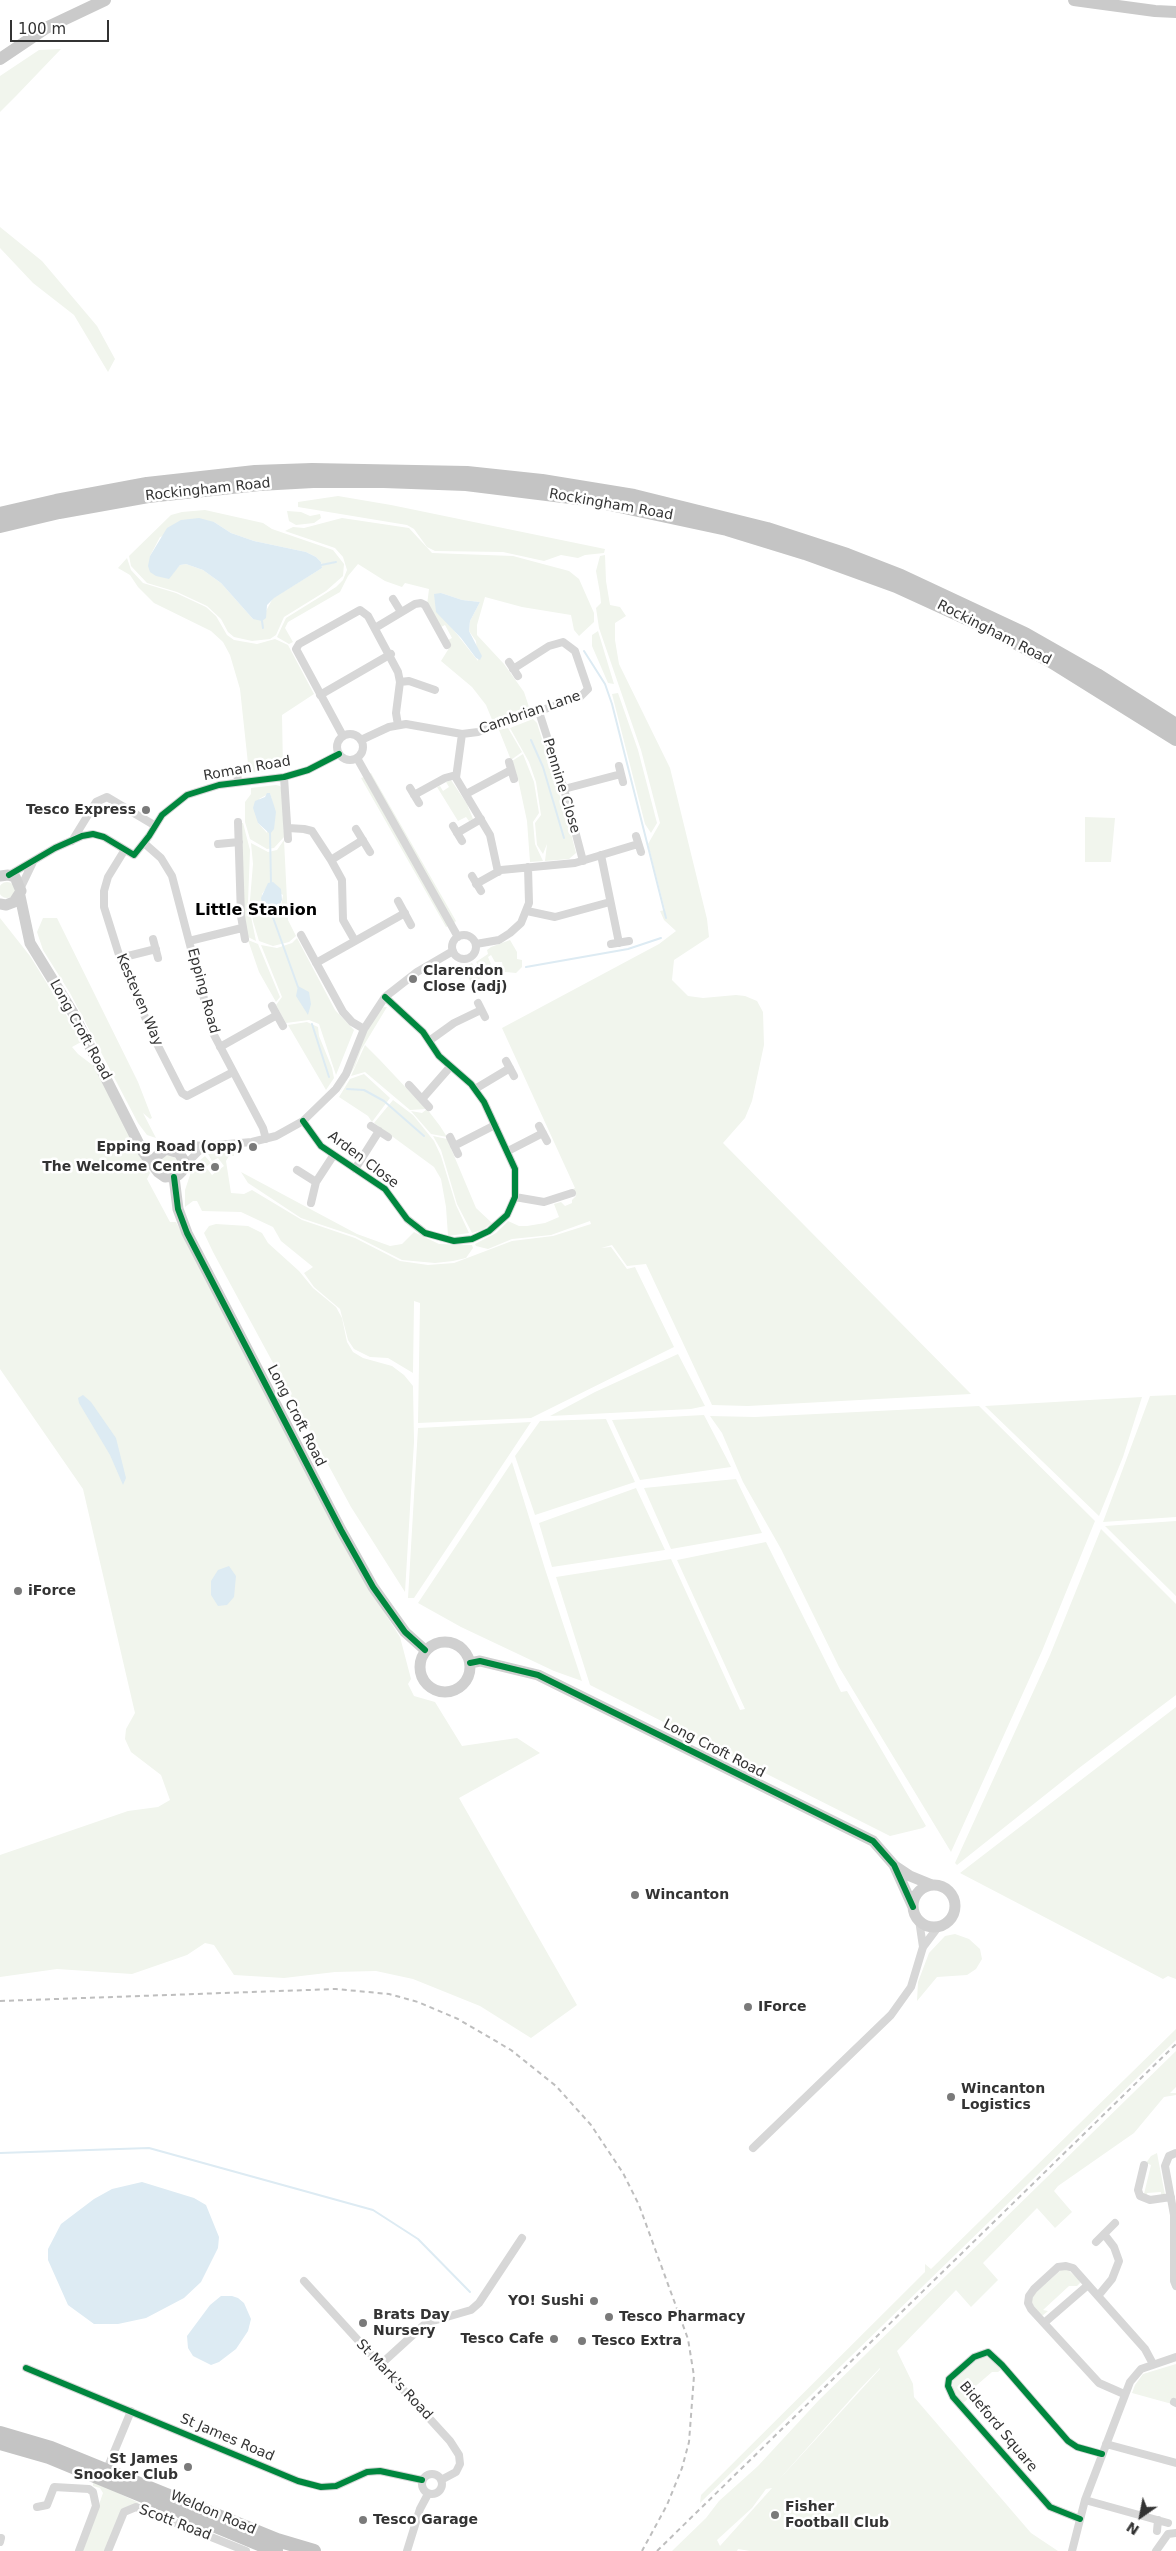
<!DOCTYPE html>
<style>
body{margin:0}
#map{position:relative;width:1176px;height:2551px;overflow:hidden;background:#fff;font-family:"DejaVu Sans",sans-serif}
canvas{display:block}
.north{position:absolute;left:1116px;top:2491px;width:50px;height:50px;-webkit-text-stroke:4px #fff;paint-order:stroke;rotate:213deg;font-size:14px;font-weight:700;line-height:20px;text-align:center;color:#333}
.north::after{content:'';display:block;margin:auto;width:18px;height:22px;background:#333;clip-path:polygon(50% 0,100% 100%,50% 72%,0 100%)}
.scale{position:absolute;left:10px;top:20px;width:99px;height:22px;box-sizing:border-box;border:2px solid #333;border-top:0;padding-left:6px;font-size:15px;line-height:18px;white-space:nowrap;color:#333;-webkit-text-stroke:4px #fff;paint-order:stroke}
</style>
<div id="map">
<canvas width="1176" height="2551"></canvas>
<div class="north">N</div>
<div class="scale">100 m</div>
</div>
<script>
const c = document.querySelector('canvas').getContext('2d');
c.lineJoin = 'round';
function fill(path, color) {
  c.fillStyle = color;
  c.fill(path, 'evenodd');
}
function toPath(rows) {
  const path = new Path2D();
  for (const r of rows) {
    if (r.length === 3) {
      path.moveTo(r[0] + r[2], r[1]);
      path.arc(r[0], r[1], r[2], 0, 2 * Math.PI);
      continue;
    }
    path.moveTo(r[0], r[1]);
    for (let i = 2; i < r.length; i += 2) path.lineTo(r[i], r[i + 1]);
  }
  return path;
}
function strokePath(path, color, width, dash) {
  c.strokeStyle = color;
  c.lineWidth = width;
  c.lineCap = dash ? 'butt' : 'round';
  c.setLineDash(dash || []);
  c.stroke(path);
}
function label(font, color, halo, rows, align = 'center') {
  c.font = font + ' "DejaVu Sans",sans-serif';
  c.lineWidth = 5;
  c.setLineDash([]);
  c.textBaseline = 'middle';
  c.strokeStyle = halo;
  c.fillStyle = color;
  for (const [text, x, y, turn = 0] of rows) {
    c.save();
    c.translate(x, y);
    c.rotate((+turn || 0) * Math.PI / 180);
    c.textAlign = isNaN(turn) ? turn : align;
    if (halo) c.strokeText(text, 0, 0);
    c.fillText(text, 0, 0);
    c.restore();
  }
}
const green = toPath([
 [61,49,16,96,0,112,0,76,39,50],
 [0,227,42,261,97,326,115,359,108,372,74,315,33,283,0,248],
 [338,496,391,505,605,549,604,553,585,555,578,558,561,555,544,561,503,552,435,551,427,547,414,529,407,525,298,507,298,502],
 [205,510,263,523,272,529,333,550,344,564,343,576,326,591,284,617,276,635,270,639,252,641,234,637,228,632,221,619,207,606,177,592,147,583,131,566,129,556,171,515,182,512],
 [214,522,231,533,254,541,306,552,316,557,321,562,322,568,273,598,266,611,253,619,221,583,203,570,186,564,180,565,169,577,150,556,160,537],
 [287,511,301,512,310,516,320,514,321,518,314,523,296,525,289,521],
 [342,518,409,528,432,553,513,556,569,571,579,579,594,613,594,622,579,636,574,630,571,615,522,607,485,597,477,625,477,635,504,664,524,692,530,710,493,722,486,705,472,687,441,661,451,645,448,640,452,638,445,625,441,627,427,605,429,589,405,583,402,587,385,581,358,564,348,576,340,592,288,622,285,628,293,642,289,644,277,637,286,618,336,587,343,580,347,570,343,557,335,548,285,531,293,527,304,528],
 [441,593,462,600,480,602,470,621,469,631,476,641,478,661,445,619],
 [605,555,606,581,610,605,620,607,626,616,615,623,615,640,619,664,670,768,707,919,709,937,674,960,672,980,688,996,703,998,736,995,745,996,757,1001,763,1012,764,1045,752,1101,745,1118,723,1143,971,1394,748,1406,712,1405,646,1264,627,1266,612,1245,601,1248,611,1247,627,1269,635,1267,674,1347,531,1418,418,1423,420,1303,414,1301,413,1373,388,1358,370,1357,354,1349,348,1340,340,1309,314,1287,304,1273,313,1267,281,1241,273,1227,241,1212,202,1211,197,1201,193,1201,185,1207,185,1190,193,1166,205,1156,211,1163,206,1167,212,1175,224,1166,218,1158,212,1161,208,1154,233,1152,234,1156,229,1156,226,1161,231,1193,244,1194,252,1190,302,1220,355,1238,400,1261,428,1265,454,1263,512,1241,553,1236,591,1224,590,1221,551,1235,512,1239,488,1249,476,1246,475,1244,496,1233,508,1221,519,1226,527,1226,545,1223,559,1217,554,1204,561,1202,565,1206,572,1203,572,1200,576,1196,573,1189,575,1188,502,1028,659,944,676,931,664,920,660,911,665,910,648,844,660,823,641,750,599,628,596,608,601,603,600,593,596,571,600,556],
 [127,558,131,570,143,583,176,593,206,607,216,616,227,635,234,640,257,644,275,639,288,645,314,694,282,715,283,769,249,773,240,689,230,655,223,642,211,631,154,603,138,587,130,575,118,568],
 [598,631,614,684,608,683,592,646,592,635],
 [618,693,638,750,657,823,651,833,645,824,612,694],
 [533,719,537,723,568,822,576,853,569,859,545,861,547,844,543,854,537,845,535,823,541,815,536,782,529,762,510,728],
 [508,728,522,752,511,760,499,730],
 [523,754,534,782,539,813,533,822,535,844,543,861,530,862,527,821,518,779,512,761],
 [371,773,456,921,454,923,369,774],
 [364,777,448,926,446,927,361,778],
 [451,780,467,804,473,819,469,821,466,817,458,821,437,787,440,786,443,791,449,787,446,782],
 [276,785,280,786,282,789,284,837,274,848,267,849,250,839,245,822,245,802,251,794,251,788],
 [270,793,273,804,267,833,258,823,259,799],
 [1085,817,1115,818,1111,862,1085,862],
 [241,823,243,823,250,850,248,902,256,941,248,937,244,915],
 [284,840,288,920,296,936,289,942,273,946,259,941,253,921,250,900,253,864,251,843,268,852,277,850],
 [268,886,283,895,281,906,269,913,262,894],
 [7,890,8],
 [0,918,30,956,63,1009,81,1042,72,1047,78,1054,95,1067,150,1173,147,1179,170,1222,176,1222,319,1498,365,1582,400,1637,411,1679,408,1684,414,1696,435,1702,462,1746,517,1738,540,1753,459,1798,577,2005,531,2038,480,2006,413,1979,376,1971,335,1972,284,1978,234,1975,214,1945,205,1943,187,1955,132,1974,57,1969,0,1977,0,1855,128,1811,158,1807,170,1800,161,1775,131,1752,125,1739,126,1729,135,1713,83,1489,0,1369],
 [43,918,57,918,138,1082,152,1118,150,1119,143,1113,156,1138,147,1135,138,1123,70,993,43,950,37,932],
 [297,938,335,1010,354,1030,336,1075,319,1024,309,1020,286,1023,276,1005,282,997,261,945,277,948,292,943],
 [248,940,258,944,280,997,276,1002,259,972],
 [510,940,517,952,517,959,522,960,522,967,516,973,495,971,471,983,464,967,472,963,480,977,494,967,503,969,502,962,495,962,491,955,488,957,491,964,489,966,481,968,476,962,488,954,487,950,491,947],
 [384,1007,387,1007,361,1050,355,1066,338,1096,354,1065,366,1033,380,1010],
 [307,1022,318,1027,319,1036,332,1068,334,1078,326,1090,288,1025],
 [365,1045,379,1059,426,1109,410,1110,365,1072,351,1076],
 [364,1074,390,1098,372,1122,368,1116,339,1097,350,1079],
 [393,1100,413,1115,434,1141,441,1156,456,1205,469,1233,448,1236,446,1207,441,1179,434,1167,374,1123],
 [427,1109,440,1126,447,1137,431,1134,411,1111,422,1113],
 [433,1136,447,1139,476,1208,492,1223,482,1230,472,1233,457,1204,441,1150],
 [169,1154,178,1160,179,1165,176,1170,169,1173,161,1169,160,1159],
 [241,1172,357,1234,390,1246,402,1244,414,1232,439,1244,472,1245,473,1248,466,1258,453,1261,435,1263,402,1260,355,1236,301,1218,248,1183],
 [216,1224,248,1226,262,1233,268,1243,299,1271,313,1288,336,1307,342,1318,347,1342,353,1352,363,1358,392,1366,404,1375,413,1386,414,1442,405,1592,351,1507,213,1252,204,1233,209,1226],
 [678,1354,705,1406,691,1409,550,1416,595,1392],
 [1176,1395,1176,1517,1103,1522,1150,1396],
 [1142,1397,1123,1457,1099,1516,985,1406],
 [979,1406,1095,1521,1042,1651,951,1852,839,1667,781,1549,743,1482,722,1433,710,1416,755,1417],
 [704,1415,731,1467,640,1480,612,1420],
 [606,1419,635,1482,535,1515,515,1456,540,1421],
 [531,1422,414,1598,408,1598,418,1428],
 [512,1462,545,1569,582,1681,554,1671,461,1627,418,1603],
 [736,1479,762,1533,671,1549,644,1488],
 [636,1488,665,1550,552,1567,539,1523],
 [1176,1521,1176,1596,1105,1526],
 [1101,1529,1176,1604,1176,1695,1079,1768,957,1865,955,1863,1050,1655],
 [766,1542,841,1692,847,1691,926,1826,923,1828,890,1836,590,1685,556,1577,671,1559,740,1710,745,1709,677,1560],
 [1176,1707,1176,1979,1168,1976,1163,1979,960,1873],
 [955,1934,969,1939,980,1949,982,1959,976,1969,967,1975,937,1977,917,2001,918,1982,929,1953,945,1936],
 [1176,2029,1176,2040,700,2503,701,2495,925,2272,925,2264,931,2269],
 [1176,2051,1176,2087,1170,2093,1176,2093,1176,2095,1164,2097,1134,2133,1058,2186,1054,2191,1072,2212,1055,2228,1037,2208,983,2263,998,2280,971,2307,956,2290,897,2351,913,2384,914,2397,1031,2533,1058,2551,750,2551,738,2549,737,2551,672,2551,706,2518,719,2501,758,2466,819,2400],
 [880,2368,880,2369,775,2484,857,2392],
 [772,2488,720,2546,717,2540,752,2508,766,2489],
 [1157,2153,1165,2195,1161,2197,1161,2192,1147,2193,1146,2198,1144,2194,1151,2165,1146,2163,1151,2156],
 [1067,2269,1081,2282,1077,2286,1069,2286,1043,2310,1048,2311,1042,2316,1034,2307,1031,2300,1034,2294,1061,2270],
 [986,2356,992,2358,1002,2369,998,2372,992,2372,964,2396,969,2398,963,2403,952,2389,954,2378,975,2360],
 [1176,2364,1176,2400,1172,2404,1132,2393,1135,2385,1143,2374],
 [93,2481,139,2503,122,2511,104,2551,83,2551,103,2493,100,2488,93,2486]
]);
const water = toPath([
 [199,518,214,522,231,533,254,541,306,552,316,557,321,562,322,568,274,598,267,605,266,618,262,621,253,619,221,583,203,570,186,564,180,565,169,579,156,576,150,572,148,566,150,556,167,528,181,520],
 [441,593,462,600,480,602,470,621,469,631,482,656,480,660,476,658,461,638,436,612,434,594],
 [267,793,270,793,276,812,274,829,270,834,258,823,253,808,255,801,265,797],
 [273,882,281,889,282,900,278,909,269,913,263,908,261,898,268,883],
 [298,986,309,992,311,1004,308,1015,296,996],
 [83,1395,91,1402,116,1438,126,1478,123,1485,110,1455,79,1403,78,1398],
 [229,1566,236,1576,234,1597,227,1605,218,1606,211,1595,211,1581,218,1570],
 [142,2182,194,2198,206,2205,219,2237,218,2248,201,2282,184,2298,146,2318,118,2324,94,2324,68,2305,48,2260,48,2249,61,2224,94,2199,112,2189],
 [221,2296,232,2296,238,2298,244,2303,251,2319,248,2331,236,2349,219,2362,211,2365,193,2356,188,2348,187,2336,210,2305]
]);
const stream = toPath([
 [321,565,336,562],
 [262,621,263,628],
 [584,651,605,684,612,704,666,918],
 [531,740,543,767,564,838],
 [270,832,271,884],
 [271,912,298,987],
 [526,967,628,949,661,938],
 [312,1024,329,1077],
 [347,1089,364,1090,384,1101,424,1136],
 [0,2153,149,2148,373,2210,418,2239,470,2292]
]);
const street = toPath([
 [393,599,401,612],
 [375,628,415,604,421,603,425,605,447,645],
 [509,662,518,676],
 [400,682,409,681,435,690],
 [320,695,391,654],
 [539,712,564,789,583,861],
 [462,734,456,778,490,835,498,872],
 [350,747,13],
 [343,736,296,649,299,644,360,610,368,616,398,672,400,682,396,713,398,725],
 [361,740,389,727,406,724,462,734,478,732,580,697,588,689,575,651,563,642,549,646,513,669],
 [357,758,458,937],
 [509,762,514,779],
 [619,766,623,782],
 [237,771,238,782],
 [284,777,288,839],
 [410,788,419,803],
 [564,789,621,774],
 [466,794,511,770],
 [414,795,445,778,456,775],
 [238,822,241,916,245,939],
 [453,826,462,841],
 [288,828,304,829,312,831,331,860,342,880,343,920,355,941],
 [356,829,370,852],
 [457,833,481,819],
 [636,836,641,852],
 [72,841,96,802,107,797,154,825],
 [144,843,161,858,172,876,213,1033,263,1128,266,1139],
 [218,844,239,842],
 [124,851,108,877,104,891,104,907,120,958,153,1036,182,1093,187,1096,233,1072],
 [601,855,619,943],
 [331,860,363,840],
 [9,875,55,848,82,836,93,834,104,837,134,855,149,836,162,815,187,795,219,785,284,777,308,770,339,754],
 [472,876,481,891],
 [476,884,501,870,575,863,638,844],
 [21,887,33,862],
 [398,901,411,925],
 [527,911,555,917,610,902],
 [301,935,343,1012,352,1022,364,1029],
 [464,947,12],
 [153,939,158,958],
 [189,941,242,928],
 [476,944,499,940,510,933,521,923,529,903,528,867],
 [611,944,629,941],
 [120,958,156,949],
 [316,963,405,913],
 [478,1003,485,1017],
 [272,1006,283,1026],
 [429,1041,454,1023,481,1010],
 [220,1047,277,1015],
 [506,1061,514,1076],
 [409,1085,429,1107],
 [475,1089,510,1068],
 [422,1099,450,1067],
 [303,1121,321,1146,385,1189,407,1219,425,1233,454,1241,472,1239,489,1231,507,1215,515,1197,515,1169,484,1102,471,1084,439,1056,423,1032,385,997],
 [371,1126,388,1137],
 [539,1126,547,1141],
 [450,1137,458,1154],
 [454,1146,495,1125],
 [175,1150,190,1145,204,1146,252,1142,276,1136,303,1121,336,1089,346,1074,364,1029,385,997,417,972,453,951],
 [508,1151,543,1133],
 [184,1166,204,1146],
 [355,1169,379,1131],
 [297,1170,316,1182],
 [515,1197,544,1202,572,1193],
 [311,1203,316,1182,333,1156],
 [919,1920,923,1947],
 [753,2148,891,2015,911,1987,923,1947,938,1927],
 [1176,2153,1169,2156,1165,2166,1174,2215,1174,2281,1176,2286],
 [1144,2165,1138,2190,1140,2196,1150,2200,1171,2197],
 [1096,2242,1115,2223],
 [304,2281,450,2441,459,2455,460,2464,456,2472,441,2480],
 [1098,2296,1112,2279,1119,2261,1114,2247,1104,2234],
 [1044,2323,1088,2285],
 [380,2365,426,2323,471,2310,479,2303,522,2238],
 [26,2368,298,2481,321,2487,336,2486,367,2472,380,2471,422,2480],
 [1124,2394,1099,2383,1031,2309,1028,2303,1029,2296,1034,2289,1058,2267,1066,2266,1073,2268,1145,2349,1153,2364],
 [1174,2402,1176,2403],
 [1106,2444,1176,2463],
 [107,2469,131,2411],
 [432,2484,10],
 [1085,2500,1168,2523],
 [37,2507,47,2505,54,2487,89,2489,93,2492,96,2506,79,2551],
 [1080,2519,1050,2507,953,2397,948,2386,949,2379,974,2357,988,2352,1002,2365,1068,2441,1077,2447,1102,2454],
 [1157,2531,1158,2520],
 [0,2542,1,2538],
 [108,2551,124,2512,136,2507,246,2551],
 [407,2551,420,2509,428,2494],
 [1072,2551,1085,2500,1130,2382,1141,2369,1176,2357],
 [1156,2551,1168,2534,1176,2533]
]);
const secondary = toPath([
 [0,876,8,875,15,877,21,891,14,902,6,905,0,904],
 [20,896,30,943,73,1013,143,1152,158,1172,165,1177,178,1175,182,1171,184,1161,179,1153,166,1149,157,1156,156,1168],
 [174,1177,178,1209,187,1233,341,1530,373,1587,405,1632,425,1650],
 [445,1667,25],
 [470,1663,480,1661,538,1675,873,1841,894,1865,913,1907],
 [895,1866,910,1876,932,1885],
 [934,1906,21]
]);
const primary = toPath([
 [1074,0,1155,11,1176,12],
 [0,59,46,28,105,0]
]);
const highway = toPath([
 [0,514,56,501,147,484,255,472,312,470,467,473,542,481,634,496,767,529,847,555,901,576,1025,634,1097,675,1176,725],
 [0,526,59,512,148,496,259,484,313,481,384,481,466,484,587,499,727,529,805,553,896,586,990,629,1051,661,1176,739],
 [0,2433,51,2448,277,2540,314,2551],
 [0,2443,49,2457,276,2551]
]);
const rail = toPath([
 [0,2001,336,1989,389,1994,418,2002,458,2019,511,2050,556,2086,591,2125,623,2173,639,2205,688,2339,694,2376,689,2442,682,2468,667,2505,642,2551],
 [657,2551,1176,2044]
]);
const cycleway = toPath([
 [9,875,55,848,82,836,93,834,104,837,134,855,149,836,162,815,187,795,219,785,284,777,308,770,339,754],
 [303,1121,321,1146,385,1189,407,1219,425,1233,454,1241,472,1239,489,1231,507,1215,515,1197,515,1169,484,1102,471,1084,439,1056,423,1032,385,997],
 [174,1177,178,1209,187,1233,341,1530,373,1587,405,1632,425,1650],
 [470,1663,480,1661,538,1675,873,1841,894,1865,913,1907],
 [26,2368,298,2481,321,2487,336,2486,367,2472,380,2471,422,2480],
 [1080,2519,1050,2507,953,2397,948,2386,949,2379,974,2357,988,2352,1002,2365,1068,2441,1077,2447,1102,2454]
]);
const markers = [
 [146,810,5,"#7a7a7a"],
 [413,979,5,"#7a7a7a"],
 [253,1147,5,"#7a7a7a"],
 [215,1167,5,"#7a7a7a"],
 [18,1591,5,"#7a7a7a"],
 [635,1895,5,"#7a7a7a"],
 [748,2007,5,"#7a7a7a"],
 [951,2097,5,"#7a7a7a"],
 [594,2301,5,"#7a7a7a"],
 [609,2317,5,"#7a7a7a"],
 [363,2323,5,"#7a7a7a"],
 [554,2339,5,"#7a7a7a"],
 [582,2341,5,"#7a7a7a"],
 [188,2467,5,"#7a7a7a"],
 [775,2515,5,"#7a7a7a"],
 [363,2520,5,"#7a7a7a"]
];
const streetNames = [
 ["Rockingham Road",208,490,-6],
 ["Rockingham Road",611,505,10],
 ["Rockingham Road",994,633,27],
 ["Cambrian Lane",530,713,-19],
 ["Roman Road",247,769,-10],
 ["Pennine Close",561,786,73],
 ["Epping Road",203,991,75],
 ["Kesteven Way",139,1000,67],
 ["Long Croft Road",80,1030,61],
 ["Arden Close",363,1160,37],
 ["Long Croft Road",296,1416,63],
 ["Long Croft Road",714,1749,27],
 ["St Mark's Road",394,2380,47],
 ["Bideford Square",998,2427,50],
 ["St James Road",227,2438,23],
 ["Weldon Road",213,2513,23],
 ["Scott Road",175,2523,21]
];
const poiNames = [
 ["Tesco Express",136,810,"right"],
 ["Clarendon",423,971],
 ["Close (adj)",423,987],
 ["Epping Road (opp)",243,1147,"right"],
 ["The Welcome Centre",205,1167,"right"],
 ["iForce",28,1591],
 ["Wincanton",645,1895],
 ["IForce",758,2007],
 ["Wincanton",961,2089],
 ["Logistics",961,2105],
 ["YO! Sushi",584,2301,"right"],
 ["Brats Day",373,2315],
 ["Nursery",373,2331],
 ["Tesco Pharmacy",619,2317],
 ["Tesco Cafe",544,2339,"right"],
 ["Tesco Extra",592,2341],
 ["St James",178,2459,"right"],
 ["Snooker Club",178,2475,"right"],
 ["Fisher",785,2507],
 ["Football Club",785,2523],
 ["Tesco Garage",373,2520]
];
const quarterNames = [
 ["Little Stanion",256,911]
];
fill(green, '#f1f5ed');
fill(water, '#ddebf3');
strokePath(stream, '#ddebf3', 2);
strokePath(street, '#d7d7d7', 8);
strokePath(secondary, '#d0d0d0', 11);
strokePath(primary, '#cacaca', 12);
strokePath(highway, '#c4c4c4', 14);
strokePath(rail, '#bebebe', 2, [5, 4]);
strokePath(cycleway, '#00873e', 6);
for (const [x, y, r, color] of markers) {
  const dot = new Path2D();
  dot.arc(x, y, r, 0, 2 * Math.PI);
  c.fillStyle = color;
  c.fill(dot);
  strokePath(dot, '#fff', 2);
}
label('14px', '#333', '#fff', streetNames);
label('bold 14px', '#333', '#fff', poiNames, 'left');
label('bold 16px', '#000', '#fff', quarterNames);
</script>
